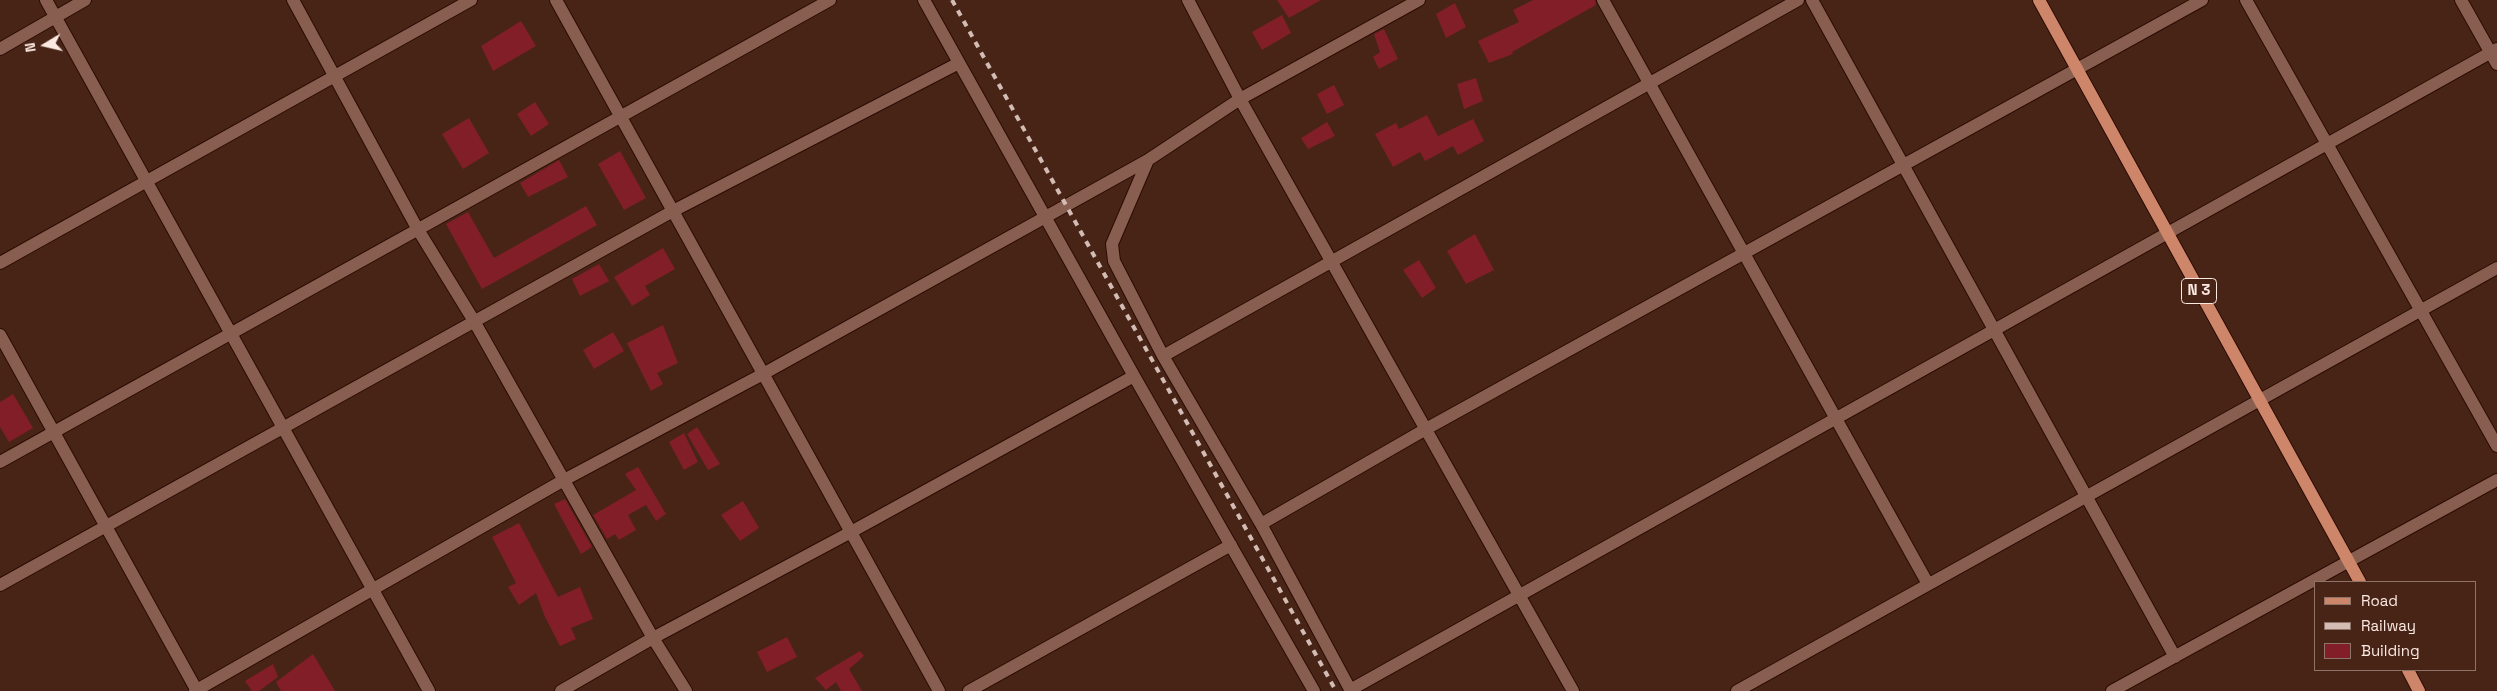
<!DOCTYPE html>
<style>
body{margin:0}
#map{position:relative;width:2497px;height:691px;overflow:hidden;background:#482417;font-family:"Space Grotesk",sans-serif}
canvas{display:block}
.legend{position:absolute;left:2314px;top:581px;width:162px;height:90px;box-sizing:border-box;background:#482417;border:1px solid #907368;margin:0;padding:6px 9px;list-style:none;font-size:15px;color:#fce9e2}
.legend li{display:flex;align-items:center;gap:10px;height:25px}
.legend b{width:25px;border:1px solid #907368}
.north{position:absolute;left:20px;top:20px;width:50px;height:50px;-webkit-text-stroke:4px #482417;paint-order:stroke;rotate:261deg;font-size:14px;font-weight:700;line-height:20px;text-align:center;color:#fce9e2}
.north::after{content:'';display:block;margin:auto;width:18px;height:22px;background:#fce9e2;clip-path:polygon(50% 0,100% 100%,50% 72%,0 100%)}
</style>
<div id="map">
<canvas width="2497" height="691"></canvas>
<ul class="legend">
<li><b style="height:6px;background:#ce866b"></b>Road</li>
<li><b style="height:6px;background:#d3bcb4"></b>Railway</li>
<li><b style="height:14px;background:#811e28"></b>Building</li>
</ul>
<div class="north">N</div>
</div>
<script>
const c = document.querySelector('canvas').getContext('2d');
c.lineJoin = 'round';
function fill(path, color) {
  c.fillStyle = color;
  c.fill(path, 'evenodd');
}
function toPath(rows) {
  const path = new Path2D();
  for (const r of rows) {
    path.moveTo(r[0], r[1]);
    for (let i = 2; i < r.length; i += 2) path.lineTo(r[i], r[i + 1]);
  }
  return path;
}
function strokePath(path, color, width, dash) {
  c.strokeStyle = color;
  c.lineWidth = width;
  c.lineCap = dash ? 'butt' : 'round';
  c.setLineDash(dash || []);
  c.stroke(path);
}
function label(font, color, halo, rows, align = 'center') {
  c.font = font + ' "Space Grotesk",sans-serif';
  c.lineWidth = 4;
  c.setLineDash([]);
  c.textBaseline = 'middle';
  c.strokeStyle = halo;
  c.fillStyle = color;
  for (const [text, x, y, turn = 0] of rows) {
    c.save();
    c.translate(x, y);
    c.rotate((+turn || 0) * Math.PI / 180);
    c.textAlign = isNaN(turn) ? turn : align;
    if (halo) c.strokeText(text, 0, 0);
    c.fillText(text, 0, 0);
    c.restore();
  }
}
const building = toPath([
 [1277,0,1321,0,1289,18],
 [1533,0,1595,0,1596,5,1512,52,1513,54,1489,63,1478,41,1519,22,1513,10],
 [1455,3,1466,27,1446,38,1436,14],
 [1282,15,1291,33,1262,50,1252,32],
 [521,21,536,46,493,71,481,46],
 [1384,29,1398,59,1379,69,1373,57,1380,52,1374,34],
 [1476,78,1483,101,1464,109,1457,84],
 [1334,85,1344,105,1327,114,1317,94],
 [535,102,549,124,531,136,517,114],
 [1427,115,1438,136,1473,119,1484,141,1458,155,1453,146,1425,161,1420,152,1393,167,1375,134,1396,123,1399,129],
 [469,118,489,153,463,169,442,134],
 [1327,122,1335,136,1308,149,1301,138],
 [620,151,646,198,624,210,598,164],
 [559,160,568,177,528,197,520,183],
 [586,206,597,225,482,289,446,224,468,212,494,258],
 [1475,234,1494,270,1466,284,1447,251],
 [663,248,675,269,645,286,650,295,632,306,614,277],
 [1419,260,1436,288,1422,298,1403,270],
 [599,264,609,281,580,296,572,279],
 [663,325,678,363,657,373,663,384,651,391,627,343],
 [613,332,624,351,594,369,583,350],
 [13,394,33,428,9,442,0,427,0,402],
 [697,427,720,464,708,470,687,434],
 [684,433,698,462,684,470,669,442],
 [638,467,666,514,656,521,646,505,628,515,636,530,619,540,615,534,607,539,593,515,636,490,625,474],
 [565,499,592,547,581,554,554,504],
 [743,501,759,528,740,541,721,515],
 [519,523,558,597,580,587,593,619,571,628,576,639,560,646,545,617,536,593,519,605,508,587,516,583,492,537],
 [787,637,797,657,767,672,757,652],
 [860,651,864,656,849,669,862,691,841,691,836,682,826,690,815,678],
 [313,654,335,691,281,691,276,682],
 [273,664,278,677,259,691,252,691,245,681]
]);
const minor = toPath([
 [46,0,429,691],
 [293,0,417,228,474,321,653,638,686,691],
 [556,0,939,691],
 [924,0,1134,376,1314,691],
 [1188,0,1240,99,1573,691],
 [1603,0,1928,584],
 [1812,0,2175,657],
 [2246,0,2497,446],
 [0,49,85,0],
 [0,263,471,0],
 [0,335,197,691],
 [1163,356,1798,0],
 [0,462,830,0],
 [1261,524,1426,429,2202,0],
 [0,585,673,211,959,63],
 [1350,690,2497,49],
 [195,691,564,480,763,374,1148,160],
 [561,691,653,638,851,532,1134,376],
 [969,691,1231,545],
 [1351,691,1261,524,1163,356,1114,261,1112,244,1148,160,1240,99,1419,0],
 [1737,691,2497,268],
 [2112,691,2497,480]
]);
const tertiary = toPath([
 [2461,0,2497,64]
]);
const primary = toPath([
 [2039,0,2360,582],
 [2408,670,2419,691]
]);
const rail = toPath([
 [952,0,1336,691]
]);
const shields = [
 [2199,291,35]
];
const shieldNames = [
 ["N 3",2199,291]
];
fill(building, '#811e28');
strokePath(minor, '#2c0b02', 14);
strokePath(tertiary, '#2c0b02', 14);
strokePath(primary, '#2c0b02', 14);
strokePath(minor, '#875e4f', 12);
strokePath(tertiary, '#875e4f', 12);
strokePath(primary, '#ce866b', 12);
strokePath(rail, '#d3bcb4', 4, [6, 6]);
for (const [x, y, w] of shields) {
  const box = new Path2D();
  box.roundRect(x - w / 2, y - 12.5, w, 25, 4);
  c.fillStyle = '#482417';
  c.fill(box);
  strokePath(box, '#fce9e2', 1);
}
label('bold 15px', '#fce9e2', null, shieldNames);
</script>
